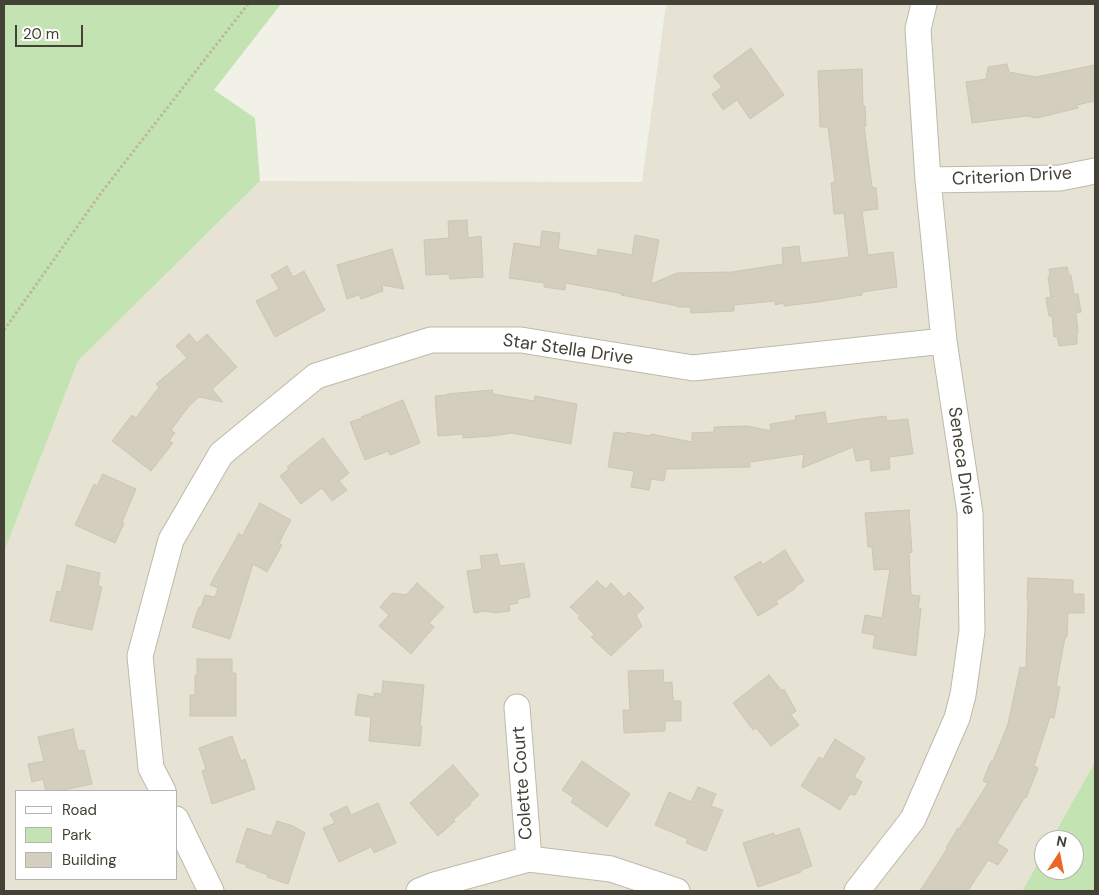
<!DOCTYPE html>
<style>
body{margin:0}
#map{position:relative;width:1099px;height:895px;overflow:hidden;background:#f2f1e7;font-family:"DM Sans",sans-serif}
canvas{display:block}
.frame{position:absolute;inset:0;border:5px solid #444136;pointer-events:none}
.legend{position:absolute;left:15px;top:790px;width:162px;height:90px;box-sizing:border-box;background:#fff;border:1px solid #b4b3af;margin:0;padding:6px 9px;list-style:none;font-size:15px;color:#444136}
.legend li{display:flex;align-items:center;gap:10px;height:25px}
.legend b{width:25px;border:1px solid #b4b3af}
.north{position:absolute;left:1034px;top:830px;width:50px;height:50px;box-sizing:border-box;background:#fff;border:1px solid #b4b3af;border-radius:50%;rotate:11deg;font-size:14px;font-weight:700;line-height:20px;text-align:center;color:#444136}
.north::after{content:'';display:block;margin:auto;width:18px;height:22px;background:#ea6726;clip-path:polygon(50% 0,100% 100%,50% 72%,0 100%)}
.scale{position:absolute;left:15px;top:25px;width:68px;height:22px;box-sizing:border-box;border:2px solid #444136;border-top:0;padding-left:6px;font-size:15px;line-height:18px;white-space:nowrap;color:#444136;-webkit-text-stroke:4px #fff;paint-order:stroke}
</style>
<div id="map">
<canvas width="1099" height="895"></canvas>
<div class="frame"></div>
<ul class="legend">
<li><b style="height:6px;background:#fff"></b>Road</li>
<li><b style="height:14px;background:#c4e3b2"></b>Park</li>
<li><b style="height:14px;background:#d3cebd"></b>Building</li>
</ul>
<div class="north">N</div>
<div class="scale">20 m</div>
</div>
<script>
const c = document.querySelector('canvas').getContext('2d');
c.lineJoin = 'round';
function fill(path, color) {
  c.fillStyle = color;
  c.fill(path, 'evenodd');
}
function toPath(rows) {
  const path = new Path2D();
  for (const r of rows) {
    path.moveTo(r[0], r[1]);
    for (let i = 2; i < r.length; i += 2) path.lineTo(r[i], r[i + 1]);
  }
  return path;
}
function strokePath(path, color, width, dash) {
  c.strokeStyle = color;
  c.lineWidth = width;
  c.lineCap = dash ? 'butt' : 'round';
  c.setLineDash(dash || []);
  c.stroke(path);
}
function label(font, color, halo, rows, align = 'center') {
  c.font = font + ' "DM Sans",sans-serif';
  c.lineWidth = 4;
  c.setLineDash([]);
  c.textBaseline = 'middle';
  c.strokeStyle = halo;
  c.fillStyle = color;
  for (const [text, x, y, turn = 0] of rows) {
    c.save();
    c.translate(x, y);
    c.rotate((+turn || 0) * Math.PI / 180);
    c.textAlign = isNaN(turn) ? turn : align;
    if (halo) c.strokeText(text, 0, 0);
    c.fillText(text, 0, 0);
    c.restore();
  }
}
const residential = toPath([
 [666,4,1095,4,1095,762,1051,840,1044,840,1044,853,1022,891,4,891,4,552,78,361,260,181,642,182],
 [16,791,176,791,176,879,16,879]
]);
const green = toPath([
 [4,4,281,4,214,90,255,118,260,181,78,361,4,552],
 [1095,762,1095,891,1022,891,1044,853,1044,870,1074,870,1074,840,1051,840]
]);
const building = toPath([
 [751,48,784,95,750,119,737,100,723,110,712,94,722,87,713,76,751,48],
 [1007,64,1009,72,1036,77,1095,65,1095,101,1077,105,1078,108,1037,118,1027,116,972,123,966,82,986,79,988,67,1007,64],
 [862,69,863,106,865,106,866,126,864,126,872,187,876,188,878,209,862,211,868,255,893,252,897,287,862,292,862,295,818,302,784,306,784,303,775,305,775,301,734,305,734,311,691,313,690,307,677,307,677,306,621,295,624,294,566,283,565,290,544,287,544,283,509,278,514,243,540,247,542,231,560,233,558,249,597,256,598,249,632,255,635,235,659,240,651,284,677,273,732,272,783,264,782,248,799,246,801,263,849,257,844,213,834,214,831,183,835,182,828,127,820,127,818,71,862,69],
 [467,220,468,238,481,236,483,277,450,279,449,274,426,275,424,240,449,238,448,221,467,220],
 [392,249,404,289,382,285,383,291,361,299,359,295,347,299,337,265,392,249],
 [287,266,293,277,304,271,325,310,275,337,256,301,279,289,271,275,287,266],
 [1067,267,1069,275,1071,275,1074,294,1078,294,1081,312,1076,313,1078,333,1077,333,1077,344,1059,346,1057,336,1054,337,1052,316,1049,316,1046,298,1051,297,1048,277,1050,277,1049,269,1067,267],
 [189,334,197,343,207,334,237,367,212,389,223,402,199,397,189,406,171,430,175,433,169,441,173,443,151,471,112,441,132,415,136,418,159,387,156,384,187,358,176,346,189,334],
 [492,390,493,394,534,401,535,396,577,404,571,444,512,433,492,436,463,438,463,434,438,436,435,396,447,395,447,394,492,390],
 [403,400,420,443,390,455,388,451,365,460,350,422,362,418,361,417,403,400],
 [825,412,827,424,854,420,886,416,887,421,908,419,913,454,889,457,890,469,871,471,870,459,856,461,853,447,802,468,804,454,750,462,750,467,666,469,664,481,651,479,649,490,631,487,634,471,608,467,614,432,626,434,626,432,650,436,651,434,692,442,692,433,714,432,714,427,747,426,771,431,770,424,796,420,795,416,825,412],
 [323,438,349,473,339,481,347,490,332,501,322,488,301,504,280,476,289,469,287,467,323,438],
 [103,474,136,489,122,522,124,523,115,543,75,525,94,484,97,486,103,474],
 [260,503,291,520,279,543,282,545,267,572,253,564,230,639,192,627,199,607,201,607,205,595,215,597,218,588,210,585,239,533,242,536,260,503],
 [909,510,912,552,909,553,911,595,920,596,918,608,921,608,916,656,873,648,875,635,862,633,865,615,882,618,890,569,874,570,872,547,868,547,865,513,909,510],
 [785,550,804,581,795,587,796,588,776,601,778,604,758,616,734,577,761,561,762,565,785,550],
 [497,554,500,566,524,563,530,597,517,599,518,603,509,605,510,611,495,613,485,611,474,613,467,571,482,569,480,556,497,554],
 [67,565,100,573,98,586,102,587,92,630,50,621,57,591,61,592,67,565],
 [1028,578,1073,580,1073,594,1084,594,1084,613,1068,613,1067,637,1065,637,1056,686,1060,687,1054,718,1050,717,1034,766,1038,768,1026,798,1025,797,997,843,1008,850,998,865,988,860,968,891,920,891,947,849,946,848,958,828,959,829,988,783,983,781,991,761,993,761,1008,724,1020,667,1026,668,1028,600,1027,600,1028,578],
 [597,581,606,589,611,583,624,597,629,592,644,608,636,615,642,626,611,656,591,637,594,634,578,618,580,616,570,607,597,581],
 [417,583,444,607,429,623,434,627,411,654,379,626,389,615,380,607,392,593,406,595,417,583],
 [197,659,232,659,232,673,236,673,236,716,190,716,190,695,195,695,195,675,197,675,197,659],
 [663,670,664,683,672,682,673,701,681,701,681,721,665,721,665,731,624,733,623,710,630,710,628,671,663,670],
 [769,675,782,691,784,689,796,711,791,715,799,725,771,746,756,728,753,730,733,703,769,675],
 [383,681,424,685,420,726,422,726,420,746,369,741,371,717,355,715,358,694,374,697,374,693,382,694,383,681],
 [73,729,78,751,84,750,92,784,58,791,46,791,43,779,32,782,28,764,44,761,38,737,73,729],
 [232,736,241,761,245,759,255,789,212,804,202,771,206,769,199,748,232,736],
 [835,739,865,758,854,777,862,782,855,795,850,794,840,810,801,786,819,757,823,759,835,739],
 [582,761,630,794,607,827,571,802,574,798,562,790,582,761],
 [453,765,479,795,470,803,471,804,453,820,455,821,438,836,410,803,453,765],
 [698,787,716,794,711,806,723,810,706,851,686,843,688,839,655,825,669,792,691,802,698,787],
 [378,803,396,843,374,853,371,847,339,862,323,828,335,823,330,814,347,806,351,815,378,803],
 [277,821,293,826,305,833,288,884,267,877,268,875,246,867,247,865,236,862,247,828,271,836,277,821],
 [799,828,812,866,801,870,801,872,758,887,743,843,774,833,775,836,799,828]
]);
const path = toPath([
 [4,330,101,193,248,4]
]);
const minor = toPath([
 [928,180,1060,178,1095,171],
 [517,707,529,859],
 [163,791,151,768,140,656,171,540,221,454,316,376,431,340,521,340,693,368,944,341],
 [176,819,211,891],
 [419,891,434,885,529,859,611,869,677,891],
 [857,891,913,819,957,718,963,695,972,631,970,513,944,341,928,180,918,29,924,4]
]);
const streetNames = [
 ["Criterion Drive",1012,177,-3],
 ["Star Stella Drive",568,350,8],
 ["Seneca Drive",961,461,82],
 ["Colette Court",523,783,-94]
];
fill(residential, '#e6e3d5');
fill(green, '#c4e3b2');
fill(building, '#d3cebd');
strokePath(building, '#cdc7b1', 1);
strokePath(minor, '#bdbaaa', 27);
strokePath(path, '#bdb89c', 3, [2.5, 2.5]);
strokePath(minor, '#fff', 25);
label('18px', '#444136', '#fff', streetNames);
</script>
